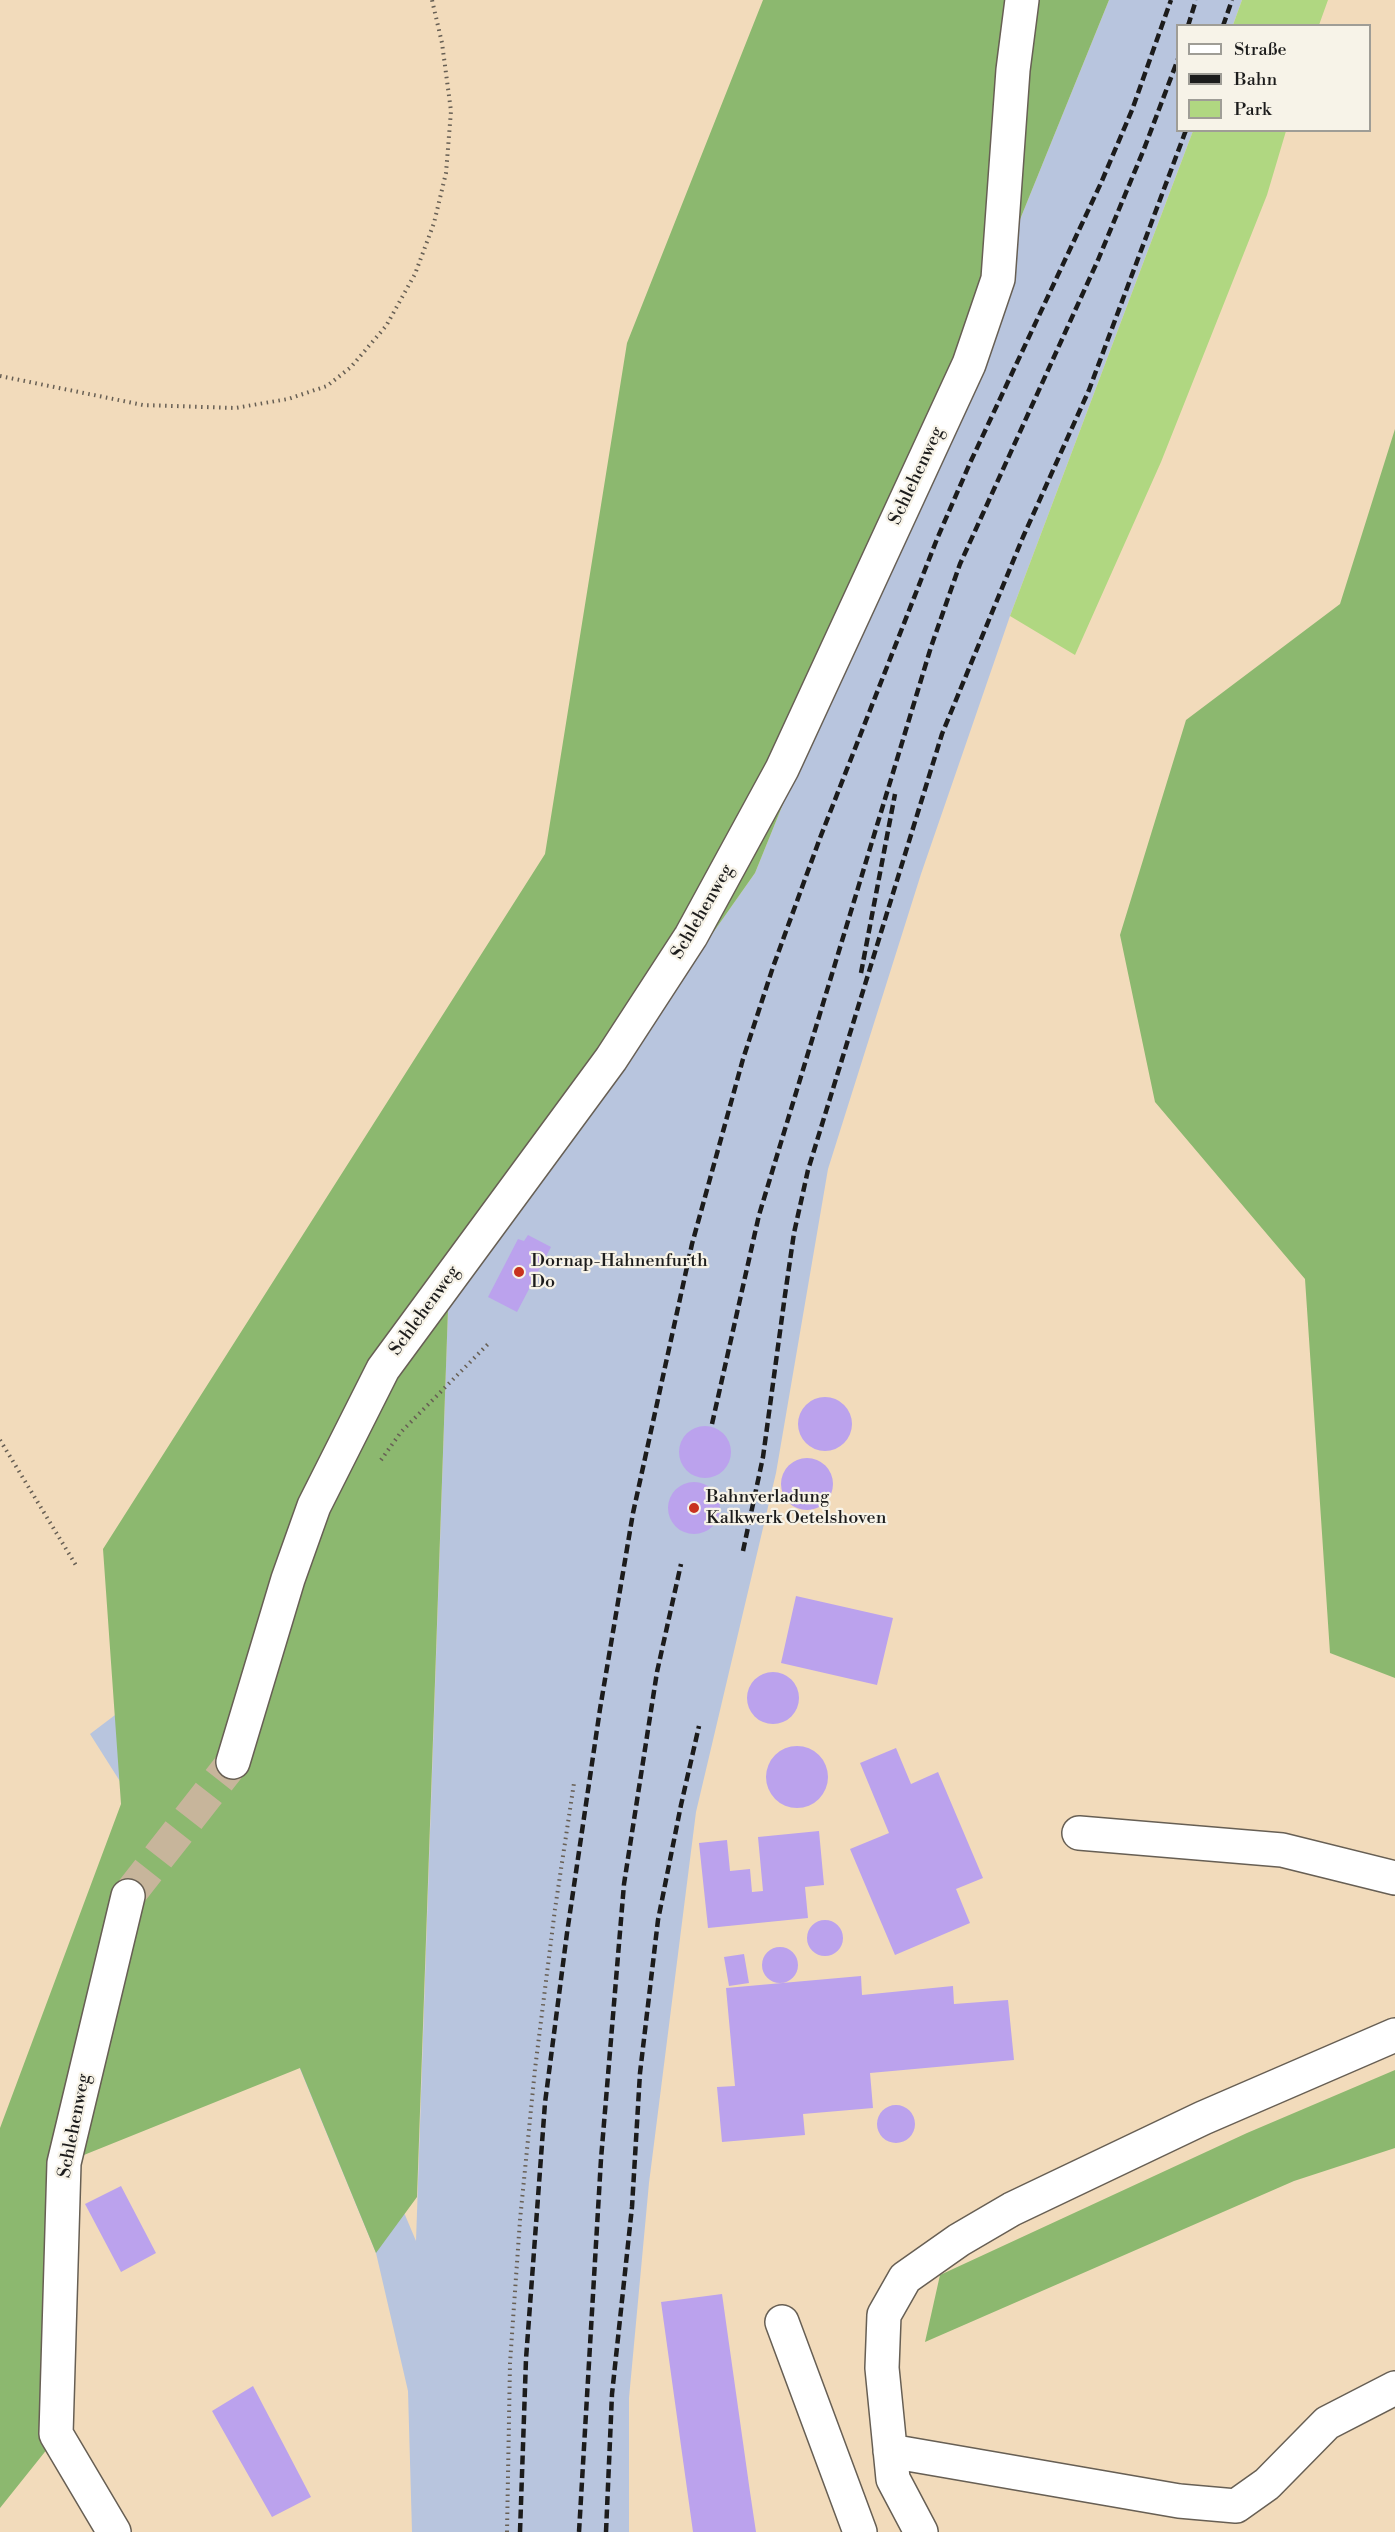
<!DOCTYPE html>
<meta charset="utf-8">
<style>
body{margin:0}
#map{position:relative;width:1395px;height:2532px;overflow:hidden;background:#f2dbbb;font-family:"Libre Bodoni",serif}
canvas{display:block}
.legend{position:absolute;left:1176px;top:24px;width:195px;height:108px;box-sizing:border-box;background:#f7f3e8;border:2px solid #9f9d96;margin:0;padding:8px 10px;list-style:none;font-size:18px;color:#1c1c1c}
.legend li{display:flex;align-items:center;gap:12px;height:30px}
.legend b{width:30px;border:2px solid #9f9d96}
</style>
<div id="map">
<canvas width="1395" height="2532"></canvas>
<ul class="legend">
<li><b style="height:8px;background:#fff"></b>Straße</li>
<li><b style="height:8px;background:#1c1c1c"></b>Bahn</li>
<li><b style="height:16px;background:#b0d781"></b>Park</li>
</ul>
</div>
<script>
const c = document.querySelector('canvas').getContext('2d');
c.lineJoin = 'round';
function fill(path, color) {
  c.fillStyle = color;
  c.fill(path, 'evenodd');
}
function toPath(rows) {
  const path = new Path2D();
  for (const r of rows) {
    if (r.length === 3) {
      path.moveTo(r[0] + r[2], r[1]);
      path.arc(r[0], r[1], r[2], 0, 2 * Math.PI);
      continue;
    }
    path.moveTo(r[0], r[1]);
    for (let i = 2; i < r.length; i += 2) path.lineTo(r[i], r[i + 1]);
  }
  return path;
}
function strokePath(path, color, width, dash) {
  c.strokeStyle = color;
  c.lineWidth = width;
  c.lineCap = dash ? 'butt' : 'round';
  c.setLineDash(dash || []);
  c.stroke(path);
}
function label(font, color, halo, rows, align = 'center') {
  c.font = font + ' "Libre Bodoni",serif';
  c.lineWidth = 4.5;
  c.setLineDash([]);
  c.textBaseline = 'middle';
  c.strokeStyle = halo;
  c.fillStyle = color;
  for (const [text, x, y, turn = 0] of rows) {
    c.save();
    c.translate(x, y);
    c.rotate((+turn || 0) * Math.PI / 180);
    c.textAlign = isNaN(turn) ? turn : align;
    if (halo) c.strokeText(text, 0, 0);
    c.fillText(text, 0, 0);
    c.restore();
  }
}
const industrial = toPath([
 [1109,0,1242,0,1233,25,1178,26,1178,130,1193,131,1010,616,921,874,828,1169,776,1473,696,1812,649,2183,629,2398,629,2532,412,2532,408,2391,376,2253,296,2059,90,1734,127,1706,331,2039,416,2241,448,1308,755,873]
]);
const green = toPath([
 [1242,0,1328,0,1319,25,1233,25],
 [1193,131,1286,131,1267,195,1161,462,1075,655,1010,616]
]);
const forest = toPath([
 [763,0,1109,0,755,873,448,1309,417,2197,376,2253,300,2068,64,2163,60,2433,0,2508,0,2128,121,1804,103,1549,545,854,627,343],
 [1395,429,1395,1678,1330,1653,1305,1279,1155,1102,1120,935,1186,720,1340,604],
 [1395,2070,1395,2148,1294,2181,925,2342,940,2275,1247,2133]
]);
const building = toPath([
 [528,1235,551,1247,517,1312,488,1297,518,1239,524,1241],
 [825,1424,27],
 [705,1452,26],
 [807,1484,26],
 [694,1508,26],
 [796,1596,893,1618,877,1685,781,1663],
 [773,1698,26],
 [797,1777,31],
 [896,1748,911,1784,938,1772,983,1878,956,1889,970,1923,895,1955,850,1849,889,1833,860,1763],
 [819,1831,824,1885,805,1887,808,1918,708,1928,699,1843,727,1840,730,1871,750,1869,752,1892,763,1891,758,1837],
 [825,1938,18],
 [780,1965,18],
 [744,1954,749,1983,729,1986,724,1957],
 [861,1976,862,1995,953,1986,954,2004,1008,2000,1014,2060,870,2073,873,2108,803,2114,805,2135,722,2142,717,2087,735,2086,726,1988],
 [896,2124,19],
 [121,2186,156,2253,121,2272,85,2204],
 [722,2294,750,2492,756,2532,693,2532,661,2302],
 [253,2386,311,2497,272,2517,212,2411]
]);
const minorTunnel = toPath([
 [128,1896,233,1762]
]);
const path = toPath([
 [0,376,143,405,235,408,288,399,327,386,351,367,386,326,415,274,434,223,446,173,451,111,442,43,432,0],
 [0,1440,77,1567],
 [381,1460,401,1432,490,1342],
 [507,2532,510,2363,520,2220,535,2069,555,1909,574,1783]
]);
const minor = toPath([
 [233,1762,288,1579,314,1506,383,1369,611,1059,691,936,782,769,969,364,998,279,1013,70,1022,0],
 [1079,1833,1282,1850,1395,1878],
 [782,2322,860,2532],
 [890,2451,1179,2501,1236,2506,1267,2484,1327,2423,1395,2388],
 [114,2532,56,2434,64,2163,128,1896],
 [921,2532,893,2479,882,2368,884,2315,905,2278,959,2240,1012,2209,1203,2118,1395,2035]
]);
const rail = toPath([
 [1188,26,1196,0],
 [1223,26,1232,0],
 [861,973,895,794],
 [712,1424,759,1215,931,647,960,564,1098,260,1144,149,1178,59],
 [743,1551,763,1457,785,1295,794,1233,808,1170,942,734,1023,537,1089,390,1186,130],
 [520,2532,526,2359,545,2103,567,1933,600,1709,633,1513,692,1244,743,1059,773,967,820,838,937,539,970,463,1101,183,1132,110,1171,0],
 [579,2532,601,2159,624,1884,657,1672,681,1564],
 [606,2532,612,2394,632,2207,640,2073,658,1920,681,1805,699,1726]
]);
const markers = [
 [519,1272,6,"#c8321e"],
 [694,1508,6,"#c8321e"]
];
const streetNames = [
 ["Schlehenweg",917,476,-65],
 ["Schlehenweg",703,912,-60],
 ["Schlehenweg",425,1311,-54],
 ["Schlehenweg",75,2126,-79]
];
const poiNames = [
 ["Dornap-Hahnenfurth",531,1262],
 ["Do",531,1283],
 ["Bahnverladung",706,1498],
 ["Kalkwerk Oetelshoven",706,1519]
];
fill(industrial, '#b8c5de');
fill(green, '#b0d781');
fill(forest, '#8cb86f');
fill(building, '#bba2ed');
strokePath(minorTunnel, '#c7b59b', 33, [33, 16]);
strokePath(minor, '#675f54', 36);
strokePath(path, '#675f54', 4, [1.5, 4.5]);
strokePath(minor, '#fff', 33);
strokePath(rail, '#1c1c1c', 4.5, [9, 4.5]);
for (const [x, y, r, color] of markers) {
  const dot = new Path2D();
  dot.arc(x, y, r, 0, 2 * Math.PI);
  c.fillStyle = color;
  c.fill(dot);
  strokePath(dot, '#f7f3e8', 2);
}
label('18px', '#1c1c1c', '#f7f3e8', streetNames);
label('18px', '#1c1c1c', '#f7f3e8', poiNames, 'left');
</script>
